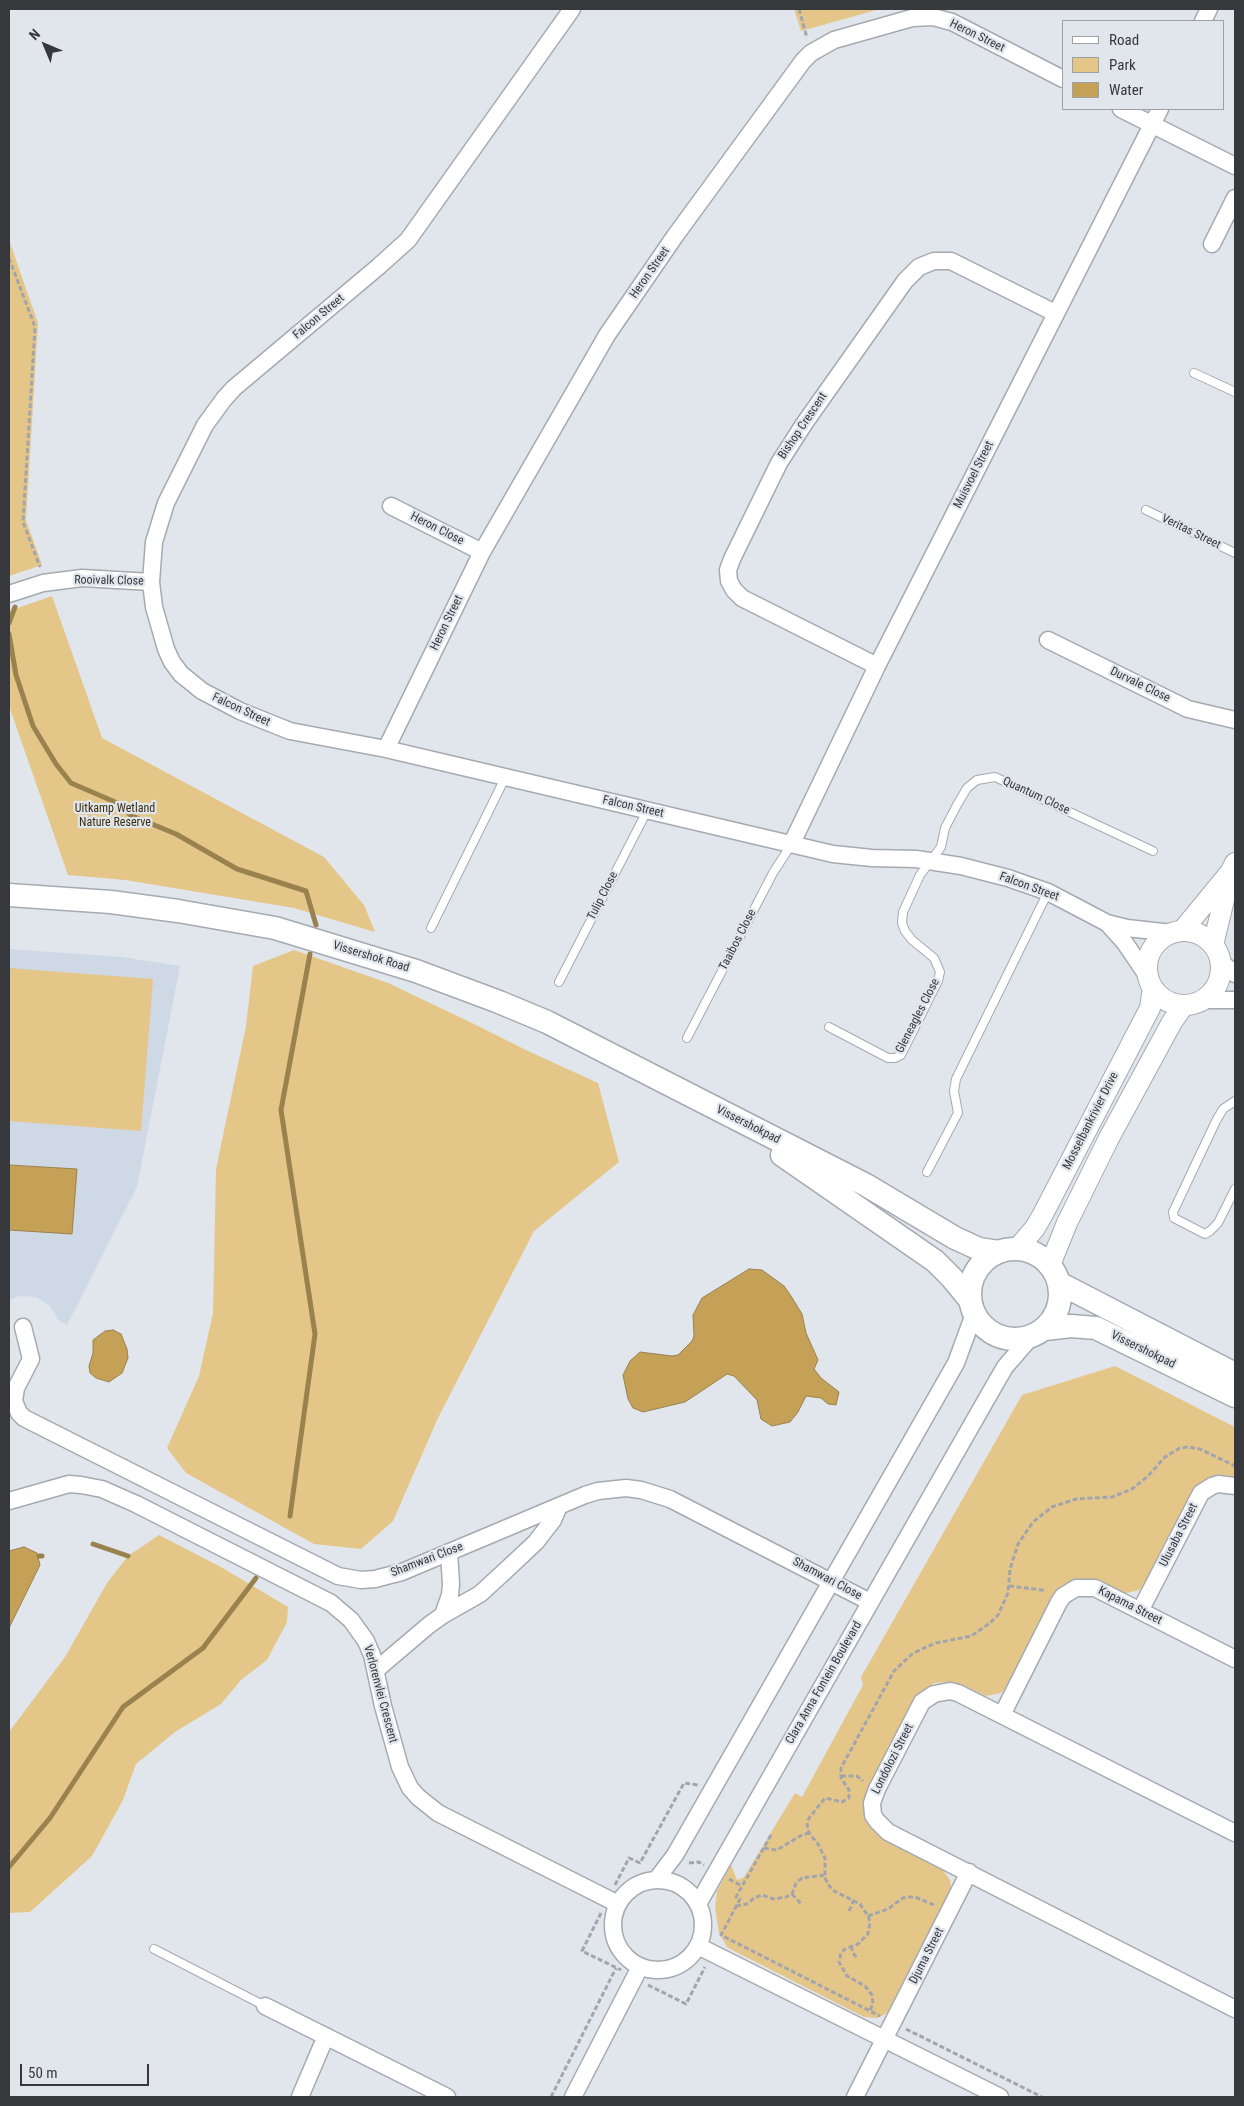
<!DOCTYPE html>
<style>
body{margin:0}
#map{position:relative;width:1244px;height:2106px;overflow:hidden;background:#e1e6ed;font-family:"Roboto Condensed",sans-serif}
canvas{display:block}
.frame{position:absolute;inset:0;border:10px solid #36383b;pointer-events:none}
.legend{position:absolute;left:1062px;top:20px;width:162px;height:90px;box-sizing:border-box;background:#e1e6ed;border:1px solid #9da0a6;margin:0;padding:6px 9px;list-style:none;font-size:15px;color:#36383b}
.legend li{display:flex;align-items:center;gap:10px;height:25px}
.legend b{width:25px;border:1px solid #9da0a6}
.north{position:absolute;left:20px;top:20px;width:50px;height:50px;-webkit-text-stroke:4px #e1e6ed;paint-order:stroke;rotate:315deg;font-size:14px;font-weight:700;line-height:20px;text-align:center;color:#36383b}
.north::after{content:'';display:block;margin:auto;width:18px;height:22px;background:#36383b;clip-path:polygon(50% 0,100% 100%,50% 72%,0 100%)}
.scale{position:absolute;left:20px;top:2064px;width:129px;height:22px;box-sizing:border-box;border:2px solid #36383b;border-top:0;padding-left:6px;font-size:15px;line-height:18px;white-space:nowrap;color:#36383b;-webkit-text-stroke:4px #e1e6ed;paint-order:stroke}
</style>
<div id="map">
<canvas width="1244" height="2106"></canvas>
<div class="frame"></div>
<ul class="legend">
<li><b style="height:6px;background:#fff"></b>Road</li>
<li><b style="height:14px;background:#e5c689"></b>Park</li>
<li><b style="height:14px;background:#c5a158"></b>Water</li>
</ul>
<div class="north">N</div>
<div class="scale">50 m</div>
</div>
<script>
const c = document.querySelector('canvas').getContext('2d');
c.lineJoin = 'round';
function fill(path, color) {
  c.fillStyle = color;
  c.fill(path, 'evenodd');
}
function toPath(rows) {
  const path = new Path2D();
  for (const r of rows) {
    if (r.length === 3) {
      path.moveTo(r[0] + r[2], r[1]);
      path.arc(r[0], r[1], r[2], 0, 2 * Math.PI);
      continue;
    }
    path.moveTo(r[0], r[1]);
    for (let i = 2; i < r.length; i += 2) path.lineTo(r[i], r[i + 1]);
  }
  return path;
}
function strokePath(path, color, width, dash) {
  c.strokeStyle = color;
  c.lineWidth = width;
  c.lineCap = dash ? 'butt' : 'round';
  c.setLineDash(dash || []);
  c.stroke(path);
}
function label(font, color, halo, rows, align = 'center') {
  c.font = font + ' "Roboto Condensed",sans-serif';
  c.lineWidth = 4.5;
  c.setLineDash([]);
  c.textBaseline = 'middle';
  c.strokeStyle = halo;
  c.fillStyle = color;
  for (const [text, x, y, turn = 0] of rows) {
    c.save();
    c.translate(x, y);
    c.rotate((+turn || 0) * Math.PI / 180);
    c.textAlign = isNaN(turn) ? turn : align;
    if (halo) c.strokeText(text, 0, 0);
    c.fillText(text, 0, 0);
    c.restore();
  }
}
const built = toPath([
 [9,949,122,957,180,966,137,1187,67,1325,59,1321,50,1306,36,1297,19,1296,9,1300]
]);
const green = toPath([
 [794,9,880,9,801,31],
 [9,240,38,323,26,520,42,565,9,576],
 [52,596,102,738,324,857,364,905,375,932,294,908,125,880,68,875,9,706,9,611],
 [294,950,388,983,470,1022,528,1051,598,1083,619,1162,534,1231,438,1418,393,1521,361,1549,314,1544,186,1473,167,1448,199,1376,213,1313,216,1169,246,1026,253,966],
 [9,968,153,979,141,1131,9,1121],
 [1115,1366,1235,1427,1235,1478,1223,1476,1214,1477,1147,1582,1139,1590,1127,1593,1120,1592,1089,1579,1079,1579,1062,1586,1056,1592,1008,1686,1001,1693,986,1696,962,1685,948,1682,934,1683,916,1696,868,1790,865,1799,866,1817,869,1824,879,1836,942,1869,950,1880,951,1886,949,1893,887,2013,878,2018,864,2017,734,1951,727,1947,719,1933,715,1908,717,1891,731,1865,737,1880,744,1877,795,1793,802,1797,863,1685,861,1677,1022,1395],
 [159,1535,221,1567,288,1607,287,1622,267,1660,241,1680,221,1704,175,1732,136,1764,123,1800,92,1856,30,1912,9,1913,9,1732,65,1657,107,1583,128,1556]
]);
const water = toPath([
 [9,1165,77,1169,72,1234,9,1230,9,1165],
 [749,1269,762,1270,784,1286,791,1296,802,1314,806,1333,818,1360,814,1369,821,1378,839,1392,836,1405,828,1404,821,1398,806,1396,798,1412,790,1422,772,1426,761,1419,757,1400,734,1376,727,1374,685,1402,643,1412,633,1408,628,1399,623,1375,630,1361,640,1352,672,1356,678,1355,692,1341,694,1336,693,1315,702,1298,749,1269],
 [113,1330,121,1334,127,1349,128,1358,122,1373,109,1382,96,1378,90,1373,89,1366,93,1353,93,1340,105,1331,113,1330],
 [24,1547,37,1553,40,1565,9,1628,9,1551,24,1547]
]);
const stream = toPath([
 [9,623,15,607],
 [9,634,16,675,33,726,56,764,71,783,122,805,130,815,176,834,237,869,306,891,316,925],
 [290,1516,315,1334,281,1110,310,954],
 [93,1544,128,1556],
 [39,1556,42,1556],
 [9,1867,50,1818,123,1707,203,1648,256,1578]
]);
const path = toPath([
 [799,9,807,38],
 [9,258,35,327,23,522,40,567],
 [1009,1586,1042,1590,1046,1592],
 [841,1776,857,1776,863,1781],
 [771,1835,736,1897,740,1899,721,1935,880,2016],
 [764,1848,777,1850,800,1836,809,1833],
 [689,1863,699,1862,704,1865],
 [729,1879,742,1886],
 [615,1885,629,1858,640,1863,684,1783,698,1785],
 [792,1894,802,1905],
 [736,1906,747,1904,754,1898,762,1895,774,1899,786,1897,792,1894,796,1883,802,1878,825,1875],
 [849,1911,854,1900],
 [601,1913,582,1951,621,1970],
 [868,1916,888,1909,903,1898,909,1897,915,1897,934,1905],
 [851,1946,853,1953,857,1958],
 [648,1985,686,2004,705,1967],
 [870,2010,873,2004,872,1995,865,1986,847,1976,839,1962,841,1953,845,1949,858,1944,868,1934,870,1922,868,1916,860,1904,834,1891,830,1887,825,1878,825,1858,818,1844,809,1833,807,1824,809,1818,825,1798,842,1802,849,1798,849,1790,841,1778,841,1768,894,1671,912,1654,924,1648,936,1643,971,1636,990,1623,998,1615,1008,1593,1010,1569,1018,1544,1033,1522,1052,1507,1076,1499,1112,1497,1132,1489,1148,1476,1165,1457,1180,1448,1188,1447,1200,1449,1235,1466],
 [906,2029,1042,2097],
 [551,2097,616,1968]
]);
const service = toPath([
 [1194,373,1235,392],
 [1146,510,1235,553],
 [431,928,505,778],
 [559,982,647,811],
 [829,1027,888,1058,895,1058,901,1055,938,981,940,972,934,958,912,940,905,931,902,923,903,912,920,875,941,847,945,828,957,805,967,788,977,780,995,777,1153,851],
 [687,1038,773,873,791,845],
 [1235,1101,1223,1109,1216,1121,1173,1212,1174,1218,1205,1234,1210,1231,1218,1223,1235,1189],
 [927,1172,958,1113,954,1091,956,1079,1048,892],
 [154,1949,265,2006]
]);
const minor = toPath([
 [572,9,408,240,378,267,234,388,224,399,205,425,166,503,154,542,151,582,154,607,166,649,172,662,181,674,202,691,240,711,290,731,386,749,833,854,872,858,916,859,961,866,1008,878,1048,892,1107,923,1127,928,1172,933],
 [1203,21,1209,9],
 [1121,109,1235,166],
 [1212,244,1235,198],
 [391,506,482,552],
 [9,594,43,583,82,578,151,582],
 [1048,640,1188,709,1235,720],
 [877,666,742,598,734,590,729,581,728,570,732,559,779,463,804,424,905,281,919,267,934,261,951,261,1055,313],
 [386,749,482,552,607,335,675,236,803,61,811,53,834,40,912,18,933,17,952,22,1063,79],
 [792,843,877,666,1160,109],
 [1107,923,1125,943,1148,977],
 [1221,962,1235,974],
 [1204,1000,1235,1000],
 [23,1327,31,1359,16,1388,14,1401,19,1413,24,1418,338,1576,361,1580,375,1579,402,1572,585,1495,598,1491,626,1488,641,1490,670,1499,870,1602],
 [9,1501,69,1484,81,1485,102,1489,136,1504,331,1603,351,1620,366,1641,372,1655,383,1706,400,1767,410,1788,418,1797,438,1813,618,1904],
 [1140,1611,1201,1493,1212,1486,1218,1484,1235,1486],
 [443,1615,480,1594,504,1572,536,1542,553,1520,559,1506],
 [376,1670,429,1625,443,1615,450,1595,451,1584,449,1552],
 [1002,1715,1059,1602,1063,1596,1076,1588,1095,1588,1235,1659],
 [1235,1833,958,1693,950,1691,934,1694,922,1702,877,1789,872,1803,873,1815,877,1821,888,1832,1235,2009],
 [658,1925,45],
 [656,1880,675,1855,956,1363,974,1314],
 [698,1904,994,1386,1005,1367,1031,1337],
 [698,1946,1000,2097],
 [265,2006,447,2097],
 [300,2097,326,2036],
 [573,2097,640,1967],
 [855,2097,969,1872]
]);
const tertiary = toPath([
 [1182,931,1228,875],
 [1184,968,37],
 [1213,945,1231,871,1235,863],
 [1017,1249,1035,1228,1042,1216,1150,1008,1153,988],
 [1050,1265,1067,1223,1109,1138,1172,1022,1184,1005]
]);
const secondary = toPath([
 [9,895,111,902,178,911,275,928,416,971,499,1002,547,1022,866,1185,955,1238,979,1249,999,1252],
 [782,1155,935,1261,952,1278,970,1300],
 [1015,1294,45],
 [1059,1283,1235,1374],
 [1045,1329,1071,1326,1096,1328,1235,1396]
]);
const streetNames = [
 ["Heron Street",977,36,26],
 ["Heron Street",650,273,-55],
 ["Falcon Street",319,317,-40],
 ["Bishop Crescent",803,426,-56],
 ["Muisvoel Street",974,475,-63],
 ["Heron Close",437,529,27],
 ["Veritas Street",1191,532,26],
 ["Rooivalk Close",109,581,1],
 ["Heron Street",447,623,-64],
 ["Durvale Close",1140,685,26],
 ["Falcon Street",241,710,25],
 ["Quantum Close",1036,796,25],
 ["Falcon Street",633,807,13],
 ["Falcon Street",1029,887,20],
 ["Tulip Close",603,896,-63],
 ["Taaibos Close",738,940,-63],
 ["Vissershok Road",371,957,17],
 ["Gleneagles Close",918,1016,-63],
 ["Mosselbankrivier Drive",1091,1121,-63],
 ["Vissershokpad",748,1125,27],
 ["Vissershokpad",1143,1350,26],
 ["Ulusaba Street",1179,1535,-63],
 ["Shamwari Close",427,1560,-21],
 ["Shamwari Close",827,1579,28],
 ["Kapama Street",1130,1606,27],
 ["Clara Anna Fontein Boulevard",824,1683,-60],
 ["Verlorenvlei Crescent",380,1694,75],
 ["Londolozi Street",893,1759,-63],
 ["Djuma Street",927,1956,-63]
];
const parkNames = [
 ["Uitkamp Wetland",115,809],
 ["Nature Reserve",115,823]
];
fill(built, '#cfd8e5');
fill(green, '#e5c689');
fill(water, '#c5a158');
strokePath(water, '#9a824f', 1);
strokePath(stream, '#9a824f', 5);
strokePath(service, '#a5aab1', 10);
strokePath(minor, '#a5aab1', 19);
strokePath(tertiary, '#a5aab1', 22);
strokePath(secondary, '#a5aab1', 25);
strokePath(path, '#a2a6ac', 3, [5, 2.5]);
strokePath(service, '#fff', 8);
strokePath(minor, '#fff', 16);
strokePath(tertiary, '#fff', 20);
strokePath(secondary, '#fff', 22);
label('12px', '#36383b', '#e1e6ed', streetNames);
label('12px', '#3c2d0c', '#e1e6ed', parkNames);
</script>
